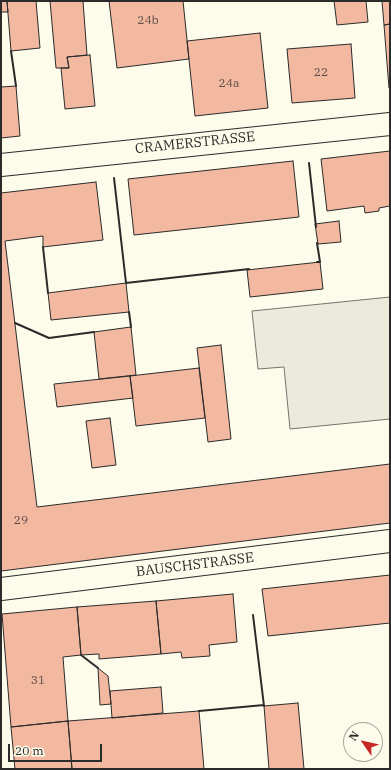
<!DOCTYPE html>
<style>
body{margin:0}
#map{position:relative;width:391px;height:770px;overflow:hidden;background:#fdfbea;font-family:"IBM Plex Serif",serif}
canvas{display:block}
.frame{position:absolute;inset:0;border:2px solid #2b2b2b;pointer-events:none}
.north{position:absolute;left:343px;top:722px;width:40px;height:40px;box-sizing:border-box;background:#fdfbea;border:1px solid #a9a89e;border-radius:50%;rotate:304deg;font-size:11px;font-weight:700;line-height:16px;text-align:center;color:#2b2b2b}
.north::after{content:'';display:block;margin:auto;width:14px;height:18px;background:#c62828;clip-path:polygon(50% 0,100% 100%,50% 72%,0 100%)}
.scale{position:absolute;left:8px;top:744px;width:94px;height:18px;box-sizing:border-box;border:2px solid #2b2b2b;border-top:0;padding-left:5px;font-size:12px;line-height:14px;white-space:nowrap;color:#2b2b2b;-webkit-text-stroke:3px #fdfbea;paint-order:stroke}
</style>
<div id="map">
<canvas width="391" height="770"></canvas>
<div class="frame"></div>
<div class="north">N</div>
<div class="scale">20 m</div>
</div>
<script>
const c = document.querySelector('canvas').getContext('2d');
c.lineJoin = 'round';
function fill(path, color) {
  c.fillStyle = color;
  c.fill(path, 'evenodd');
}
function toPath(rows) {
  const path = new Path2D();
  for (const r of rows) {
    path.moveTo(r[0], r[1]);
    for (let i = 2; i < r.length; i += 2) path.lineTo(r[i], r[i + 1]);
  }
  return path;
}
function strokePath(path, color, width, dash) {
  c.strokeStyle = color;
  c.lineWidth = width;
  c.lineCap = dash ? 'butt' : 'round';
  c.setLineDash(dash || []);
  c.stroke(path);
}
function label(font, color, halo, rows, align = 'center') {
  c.font = font + ' "IBM Plex Serif",serif';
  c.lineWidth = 3;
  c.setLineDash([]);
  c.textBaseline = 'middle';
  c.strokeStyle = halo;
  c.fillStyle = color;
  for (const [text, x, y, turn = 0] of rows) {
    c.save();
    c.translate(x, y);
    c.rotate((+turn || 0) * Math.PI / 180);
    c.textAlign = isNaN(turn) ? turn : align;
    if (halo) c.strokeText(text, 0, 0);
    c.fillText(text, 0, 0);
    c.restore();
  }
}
const green = toPath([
 [390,297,390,419,290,429,284,367,258,369,252,311,390,297]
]);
const building = toPath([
 [1,1,7,1,8,12,1,12,1,1],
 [7,1,36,1,40,48,11,51,7,1],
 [50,1,83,1,87,55,67,57,69,68,56,68,50,1],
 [109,1,183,1,189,59,117,68,109,1],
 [334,1,366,1,368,22,337,25,334,1],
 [382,1,390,1,390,24,384,25,382,1],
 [390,24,390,88,389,88,384,25,390,24],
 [260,33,268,108,195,116,187,41,260,33],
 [351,44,355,98,292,103,287,49,351,44],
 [90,55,95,106,65,109,61,68,69,68,67,57,90,55],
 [16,86,20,136,1,138,1,87,16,86],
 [390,151,390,206,379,208,379,211,365,213,364,206,327,211,321,159,390,151],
 [293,161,299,217,134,235,128,179,293,161],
 [96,182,103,240,43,247,43,236,5,241,37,507,390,464,390,523,1,571,1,193,96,182],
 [339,221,341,242,318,244,315,224,339,221],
 [320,262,323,289,250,297,247,270,320,262],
 [126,283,129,312,51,320,48,293,126,283],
 [131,327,136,375,99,379,94,332,131,327],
 [221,345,231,439,208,442,197,348,221,345],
 [199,368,205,418,136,426,130,376,199,368],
 [130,376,133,398,57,407,54,384,130,376],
 [110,418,116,465,92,468,86,421,110,418],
 [390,575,390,623,268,636,262,589,390,575],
 [233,594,237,642,209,645,210,656,182,658,181,652,161,654,156,601,233,594],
 [156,601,161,654,99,659,99,654,81,655,77,607,156,601],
 [77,607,81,655,63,657,68,721,11,727,2,614,77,607],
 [98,668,108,676,111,704,100,705,98,668],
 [161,687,163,713,112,718,110,691,161,687],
 [298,703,304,769,269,769,264,706,298,703],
 [199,711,204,769,72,769,68,721,199,711],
 [68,721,72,769,15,769,11,727,68,721]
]);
const minor = toPath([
 [1,165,390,124],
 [1,589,390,541]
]);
const wall = toPath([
 [11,51,16,86],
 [309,163,316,227],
 [114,178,126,283,249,269],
 [43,247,48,293],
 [317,262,320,262,317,243],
 [129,312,131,327],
 [15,323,49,338,94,332],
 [253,615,264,706],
 [81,655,98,668],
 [199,711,264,705]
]);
const numberNames = [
 ["24b",148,21],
 ["22",321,73],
 ["24a",229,84],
 ["29",21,521],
 ["31",38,681]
];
const streetNames = [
 ["CRAMERSTRASSE",195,143,-6],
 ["BAUSCHSTRASSE",195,565,-7]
];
fill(green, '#ecebdb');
strokePath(green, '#74746e', 1);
fill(building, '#f2b8a0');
strokePath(building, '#2b2b2b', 1);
strokePath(minor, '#2b2b2b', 24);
strokePath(minor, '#fdfbea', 22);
strokePath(wall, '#2b2b2b', 2);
label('12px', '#5d4e48', null, numberNames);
label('14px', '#2b2b2b', '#fdfbea', streetNames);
</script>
